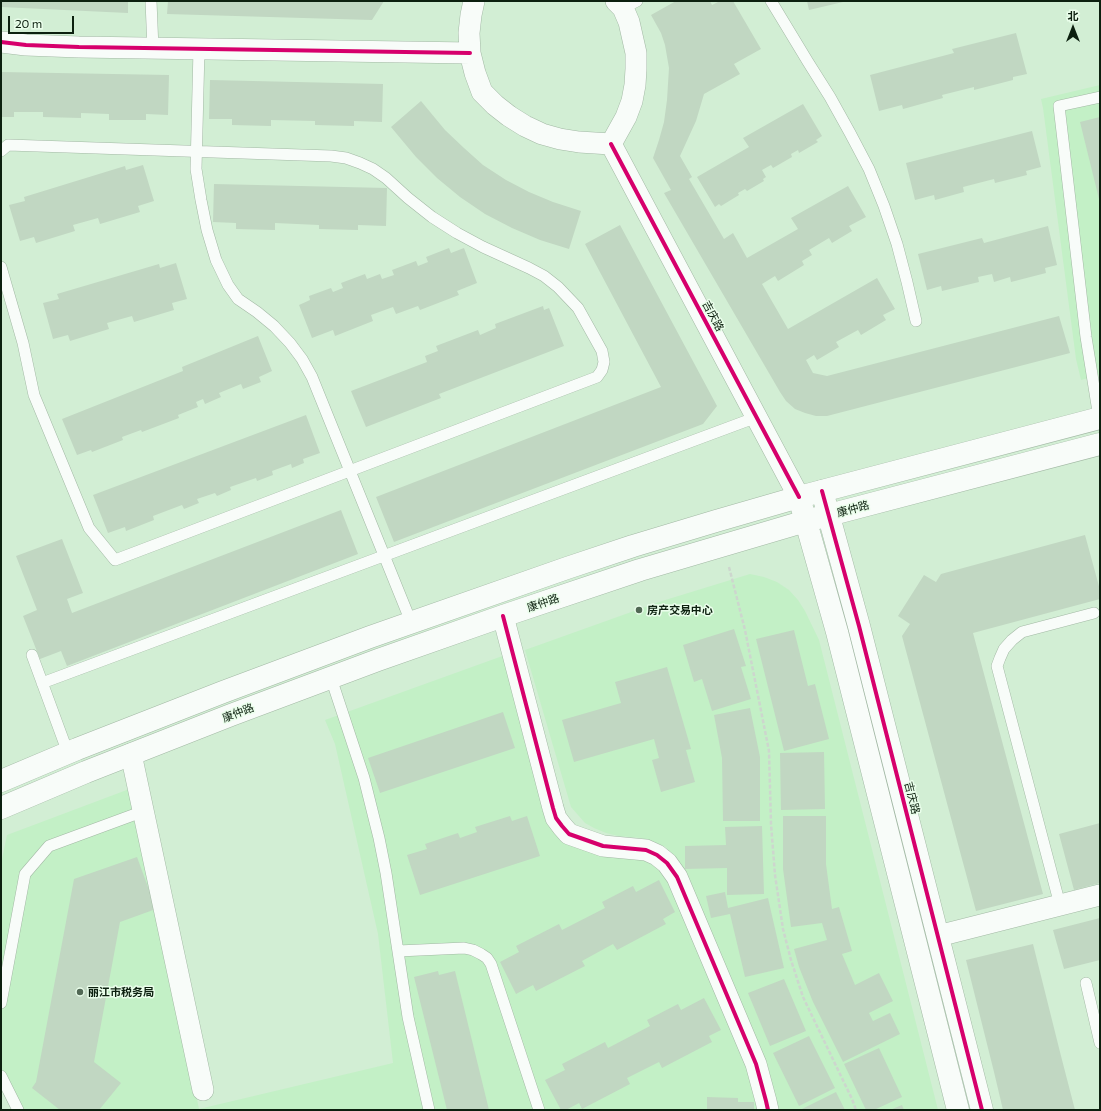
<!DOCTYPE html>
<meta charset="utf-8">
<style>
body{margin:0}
#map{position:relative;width:1101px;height:1111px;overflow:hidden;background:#d2eed4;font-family:Commissioner,"Noto Sans SC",sans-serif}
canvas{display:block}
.frame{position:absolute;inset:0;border:2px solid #0c200f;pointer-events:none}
.north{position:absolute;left:1053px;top:8px;width:40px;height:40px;-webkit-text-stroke:3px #eafeeb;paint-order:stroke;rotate:0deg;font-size:11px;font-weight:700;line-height:16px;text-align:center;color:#0c200f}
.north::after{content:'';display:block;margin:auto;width:14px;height:18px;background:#0c200f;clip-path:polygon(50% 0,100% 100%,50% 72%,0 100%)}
.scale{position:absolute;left:8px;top:16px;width:66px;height:18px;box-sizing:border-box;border:2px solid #0c200f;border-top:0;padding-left:5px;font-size:12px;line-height:14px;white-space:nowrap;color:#0c200f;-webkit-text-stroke:3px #eafeeb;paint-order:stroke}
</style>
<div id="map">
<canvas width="1101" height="1111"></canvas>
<div class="frame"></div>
<div class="north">北</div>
<div class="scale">20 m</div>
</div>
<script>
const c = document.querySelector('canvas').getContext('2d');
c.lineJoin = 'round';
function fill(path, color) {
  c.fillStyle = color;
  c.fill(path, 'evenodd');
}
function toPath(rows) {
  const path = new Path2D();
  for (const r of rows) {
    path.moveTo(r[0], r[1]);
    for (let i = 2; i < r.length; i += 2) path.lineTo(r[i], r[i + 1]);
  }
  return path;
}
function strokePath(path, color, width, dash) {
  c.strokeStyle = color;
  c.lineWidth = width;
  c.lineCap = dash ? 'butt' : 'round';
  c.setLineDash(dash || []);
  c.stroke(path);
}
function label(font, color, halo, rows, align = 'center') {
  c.font = font + ' Commissioner,"Noto Sans SC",sans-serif';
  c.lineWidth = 3;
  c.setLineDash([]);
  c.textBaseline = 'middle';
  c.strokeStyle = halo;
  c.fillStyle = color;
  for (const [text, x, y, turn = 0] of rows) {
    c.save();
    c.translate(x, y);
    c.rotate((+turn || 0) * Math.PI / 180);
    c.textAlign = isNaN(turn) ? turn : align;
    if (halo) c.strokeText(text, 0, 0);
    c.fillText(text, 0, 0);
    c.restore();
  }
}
const built = toPath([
 [1100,85,1100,375,1081,380,1076,359,1043,108,1041,99],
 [750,574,764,577,777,582,789,590,798,600,805,611,819,640,938,1110,773,1110,681,875,666,847,642,838,618,836,606,833,594,828,585,823,571,807,525,650,662,601],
 [508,654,550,821,644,856,662,867,750,1066,761,1110,12,1110,1,1088,1,864,7,835,132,788,199,1109,393,1063,378,934,335,744,325,720]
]);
const building = toPath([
 [1,1,128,1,128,13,1,7],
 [168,1,384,1,372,20,167,14],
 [676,1,710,1,712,5,720,1,733,1,761,49,734,64,740,74,704,94,696,121,680,156,692,177,689,179,724,239,733,233,747,258,798,229,791,218,848,186,866,217,849,226,852,231,832,243,829,238,809,250,812,255,802,261,804,265,778,281,775,276,762,284,788,329,877,278,895,309,883,315,886,320,861,335,858,330,836,342,839,347,817,360,814,355,806,360,813,373,827,376,1059,316,1070,353,827,416,816,416,805,413,795,409,786,401,780,392,664,193,671,190,653,158,659,140,664,122,667,100,669,68,665,45,661,33,651,15],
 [807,1,843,1,843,2,809,10],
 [1016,33,1027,74,1013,77,1013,80,974,90,974,87,942,95,943,98,903,109,902,105,879,111,870,75,954,53,952,49],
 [1,72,169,75,168,115,146,114,146,120,109,120,109,114,81,113,81,118,43,117,43,112,14,112,14,117,1,117],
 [210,80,383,84,382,122,354,121,354,126,315,125,315,121,271,120,271,126,232,125,232,119,209,119],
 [421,101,445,130,464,148,483,165,506,180,529,192,553,202,581,211,569,249,540,240,512,228,485,214,460,197,437,178,416,157,391,127],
 [803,104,822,136,816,140,818,142,799,153,798,150,791,154,792,157,773,168,771,165,762,170,766,177,763,179,764,181,747,191,745,189,738,193,739,195,721,206,719,204,715,207,697,177,749,147,743,138],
 [1100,117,1100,199,1099,199,1080,122],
 [1032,131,1041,167,1026,171,1027,175,995,183,994,179,963,187,964,192,935,200,934,195,915,200,906,163],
 [143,165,154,201,138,206,140,212,100,224,98,218,73,225,75,231,36,243,34,237,20,241,9,205,25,201,24,197,125,166,126,170],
 [214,184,387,188,386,226,358,225,358,230,319,229,319,225,275,223,275,230,236,229,236,223,213,222],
 [620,225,717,406,703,424,394,542,376,497,661,387,585,244],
 [1048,226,1057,265,1045,268,1046,273,1011,282,1010,277,994,282,992,274,978,277,979,282,942,291,941,286,927,290,918,254,982,238,984,243],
 [449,248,451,253,464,248,477,283,457,291,459,295,420,310,418,306,396,314,393,307,371,315,373,321,335,336,333,330,312,338,299,305,310,300,309,296,331,288,333,292,343,288,341,283,365,274,367,279,380,274,382,279,394,275,392,270,416,261,418,266,428,262,426,257],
 [176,263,187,299,172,303,174,310,134,322,132,316,107,323,109,329,70,341,68,335,53,339,43,303,59,299,57,294,159,264,160,268],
 [543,306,544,310,549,308,564,346,439,394,441,398,366,427,351,391,427,362,425,356,438,351,436,346,478,330,480,335,496,328,495,324],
 [258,336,272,371,259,377,261,382,243,389,241,384,219,393,221,397,205,404,203,399,196,402,198,407,178,415,179,418,142,432,141,430,122,437,123,440,92,452,91,450,77,455,62,419,183,371,182,367],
 [306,415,320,453,303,459,304,463,292,468,291,464,272,471,273,475,257,481,256,478,230,487,231,490,217,496,215,493,197,499,199,503,184,509,182,505,153,516,154,520,126,531,125,527,108,533,93,495],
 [341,510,358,554,67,666,61,651,40,659,23,616,37,610,16,556,62,539,83,593,67,599,72,613],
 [1085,535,1100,590,1100,599,973,633,1043,894,976,911,902,636,910,624,898,616,924,575,936,582,941,574],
 [734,629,746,666,741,667,751,699,712,711,702,679,694,682,683,645],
 [794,630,808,686,815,684,829,739,784,751,756,639],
 [667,667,691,749,686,750,695,782,661,792,652,760,659,758,654,739,574,762,562,720,621,703,615,682],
 [750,708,760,757,760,821,723,821,722,758,714,715],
 [503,712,515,748,380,793,368,758],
 [824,752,825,809,781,810,780,753],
 [510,816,512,821,527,816,540,856,420,895,407,855,427,849,425,844,458,833,460,838,477,832,475,827],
 [783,816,826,816,826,864,832,909,839,907,852,951,842,954,855,985,879,973,893,1001,869,1013,873,1021,890,1013,900,1034,843,1062,813,1002,799,967,794,949,827,940,822,923,791,927,783,869],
 [1100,823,1100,883,1074,890,1059,834],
 [762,826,764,894,727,895,727,868,685,869,685,846,726,845,725,827],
 [137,857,156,909,120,922,94,1062,121,1083,99,1110,60,1110,32,1088,36,1082,74,879],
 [659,880,675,912,663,919,666,924,617,950,613,944,582,961,585,966,536,991,533,985,516,994,500,962,519,952,516,946,559,924,562,930,605,908,602,902,633,886,636,892],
 [725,892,728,908,768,898,784,968,745,977,730,914,711,918,706,896],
 [1100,918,1100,960,1064,969,1053,930],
 [1033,944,1061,1056,1075,1110,1003,1110,994,1072,966,960],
 [438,971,439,975,455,971,489,1110,447,1110,414,977],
 [784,979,806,1031,770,1046,748,993],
 [704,998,721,1030,709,1036,712,1042,662,1068,659,1062,627,1078,630,1084,582,1109,579,1103,566,1110,561,1110,545,1080,565,1070,562,1064,605,1042,608,1048,650,1026,647,1020,678,1004,681,1010],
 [809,1036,835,1088,799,1106,773,1053],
 [879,1048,902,1097,874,1110,866,1110,844,1064],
 [836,1092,845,1110,800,1110],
 [707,1097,738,1098,738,1102,754,1102,754,1110,707,1110],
 [902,1105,904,1110,890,1110]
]);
const path = toPath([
 [729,567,745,630,769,751,771,824,775,875,783,929,791,960,803,997,852,1099,856,1110]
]);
const service = toPath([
 [151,1,153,49],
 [771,1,808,62,830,97,850,133,869,169,884,206,897,244,907,282,916,321],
 [623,8,637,1],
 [199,49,196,169,201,200,207,230,216,260,228,285,238,299,257,312,274,326,290,343,302,359,312,377,411,622],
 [1,151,8,145,331,156,346,158,360,163,373,169,386,178,408,198,432,217,457,233,483,247,529,268,544,276,558,287,578,308,602,351,604,362,602,370,597,377,115,560,89,528,34,395,23,343,1,267],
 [1099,418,1086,337,1059,106,1100,97],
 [32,655,68,753],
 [331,678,364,778,379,838,386,873,408,1017,429,1110],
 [42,683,757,417],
 [1060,905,997,666,1000,658,1004,649,1012,640,1022,632,1094,613],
 [398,951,464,948,473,950,481,954,487,958,491,964,539,1110],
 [1086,983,1100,1043],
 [1,1003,25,874,49,846,144,811],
 [1,1076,18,1110]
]);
const minor = toPath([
 [474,1,471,15,469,33,470,53,475,73,482,92,495,105,509,116,525,126,542,134,560,139,579,142,611,144],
 [1,42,26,45,79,47,470,53],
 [611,144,799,497],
 [611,144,626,117,632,101,635,85,636,69,636,53,629,22,623,8,616,1],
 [503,616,553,808,556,818,562,826,569,834,603,846,646,850,657,855,667,863,677,877,756,1064,766,1101,768,1110],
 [131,754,203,1090],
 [938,936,1100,895]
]);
const tertiary = toPath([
 [822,491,859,626,982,1110],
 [799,497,837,632,958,1110]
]);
const secondary = toPath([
 [1,781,77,749,223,692,370,637,567,568,633,546,716,521,799,497,1100,418],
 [1,808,86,772,231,715,378,660,503,616,640,570,806,521,1100,444]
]);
const cycleway = toPath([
 [1,42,26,45,79,47,470,53],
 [611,144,799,497],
 [822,491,859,626,982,1110],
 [503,616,553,808,556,818,562,826,569,834,603,846,646,850,657,855,667,863,677,877,756,1064,766,1101,768,1110]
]);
const markers = [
 [639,610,4,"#516854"],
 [80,992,4,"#516854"]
];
const streetNames = [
 ["吉庆路",713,316,62],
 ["康仲路",853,509,-15],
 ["康仲路",543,603,-19],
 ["康仲路",238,713,-21],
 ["吉庆路",912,798,76]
];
const poiNames = [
 ["房产交易中心",647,610],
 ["丽江市税务局",88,992]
];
fill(built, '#c3f0c6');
fill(building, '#c1d7c2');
strokePath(service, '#a2b8a4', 12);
strokePath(minor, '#a2b8a4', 22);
strokePath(tertiary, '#a2b8a4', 23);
strokePath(secondary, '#a2b8a4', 23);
strokePath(path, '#cdd6ce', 2.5, [4, 2]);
strokePath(service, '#f8fcf9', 11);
strokePath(minor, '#f8fcf9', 21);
strokePath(tertiary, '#f8fcf9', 22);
strokePath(secondary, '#f8fcf9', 22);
strokePath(cycleway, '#d6006c', 4);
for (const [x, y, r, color] of markers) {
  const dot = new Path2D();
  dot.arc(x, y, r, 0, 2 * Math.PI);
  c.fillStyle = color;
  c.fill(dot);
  strokePath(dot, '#eafeeb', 1.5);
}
label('11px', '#0c200f', '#eafeeb', streetNames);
label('bold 11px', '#0c200f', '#eafeeb', poiNames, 'left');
</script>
